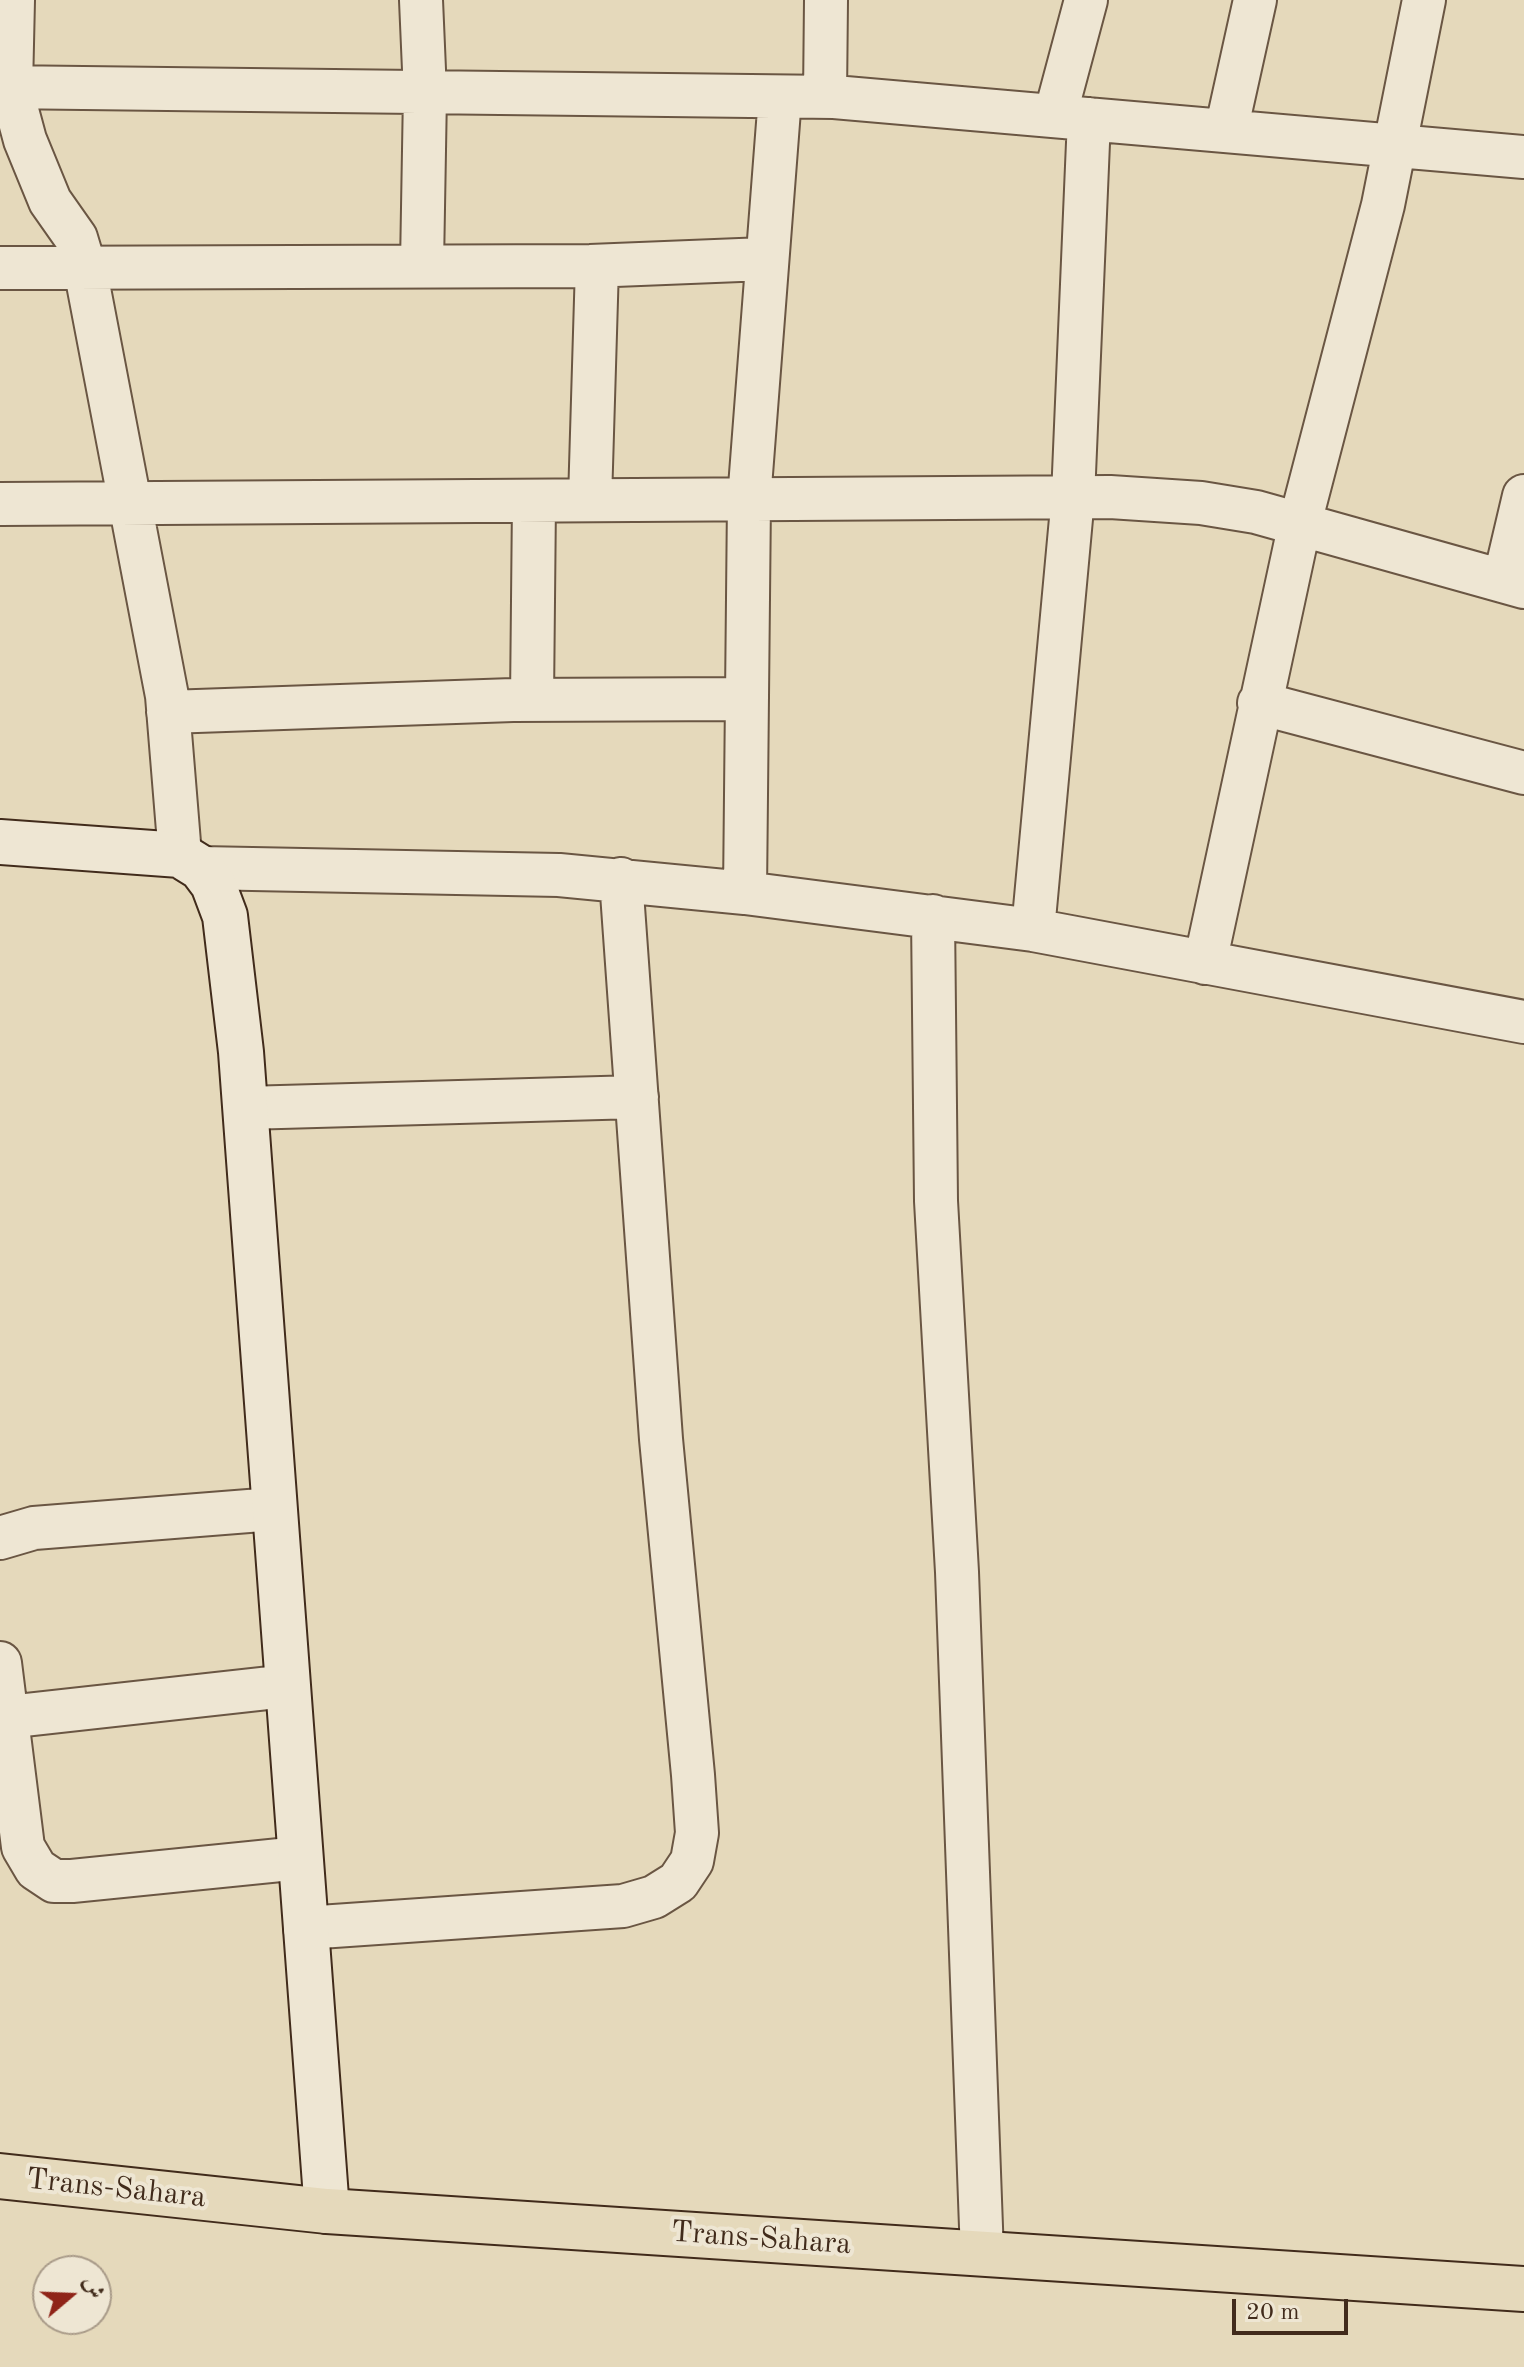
<!DOCTYPE html>
<meta charset="utf-8">
<style>
body{margin:0}
#map{position:relative;width:1524px;height:2367px;overflow:hidden;background:#e5d9bb;font-family:"Old Standard TT",Amiri,serif}
canvas{display:block}
.north{position:absolute;left:32px;top:2255px;width:80px;height:80px;box-sizing:border-box;background:#eee6d3;border:2px solid #a99b89;border-radius:50%;rotate:71deg;font-size:22px;font-weight:700;line-height:32px;text-align:center;color:#412b1b}
.north::after{content:'';display:block;margin:auto;width:28px;height:36px;background:#8f2418;clip-path:polygon(50% 0,100% 100%,50% 72%,0 100%)}
.scale{position:absolute;left:1232px;top:2299px;width:116px;height:36px;box-sizing:border-box;border:4px solid #412b1b;border-top:0;padding-left:10px;font-size:24px;line-height:28px;white-space:nowrap;color:#412b1b;-webkit-text-stroke:6px #eee6d3;paint-order:stroke}
</style>
<div id="map">
<canvas width="1524" height="2367"></canvas>
<div class="north">ش</div>
<div class="scale">20 m</div>
</div>
<script>
const c = document.querySelector('canvas').getContext('2d');
c.lineJoin = 'round';
function toPath(rows) {
  const path = new Path2D();
  for (const r of rows) {
    path.moveTo(r[0], r[1]);
    for (let i = 2; i < r.length; i += 2) path.lineTo(r[i], r[i + 1]);
  }
  return path;
}
function strokePath(path, color, width, dash) {
  c.strokeStyle = color;
  c.lineWidth = width;
  c.lineCap = dash ? 'butt' : 'round';
  c.setLineDash(dash || []);
  c.stroke(path);
}
function label(font, color, halo, rows, align = 'center') {
  c.font = font + ' "Old Standard TT",serif';
  c.lineWidth = 8;
  c.setLineDash([]);
  c.textBaseline = 'middle';
  c.strokeStyle = halo;
  c.fillStyle = color;
  for (const [text, x, y, turn = 0] of rows) {
    c.save();
    c.translate(x, y);
    c.rotate((+turn || 0) * Math.PI / 180);
    c.textAlign = isNaN(turn) ? turn : align;
    if (halo) c.strokeText(text, 0, 0);
    c.fillText(text, 0, 0);
    c.restore();
  }
}
const street = toPath([
 [13,0,11,88,25,140,50,201,76,238,85,268,167,696,180,855],
 [421,0,425,93,422,265],
 [0,87,834,97,1524,157],
 [825,97,826,0],
 [1055,116,1086,0],
 [1226,131,1255,0],
 [0,268,590,266,765,259],
 [590,500,597,266],
 [0,504,1110,497,1201,503,1256,512,1524,587],
 [1504,581,1524,496],
 [532,700,534,501],
 [1259,703,1524,773],
 [168,712,513,700,747,699],
 [201,868,559,875,745,893,1033,930,1524,1022],
 [745,893,749,500,780,97],
 [933,916,936,1201,957,1572,982,2254],
 [1033,930,1073,497,1089,119],
 [1205,963,1300,523,1383,205,1424,0],
 [245,1108,637,1097],
 [0,1538,34,1528,274,1509],
 [0,1663,23,1847,36,1869,54,1881,72,1881,300,1858],
 [7,1717,287,1686],
 [305,1928,623,1906,654,1897,678,1882,692,1861,697,1833,693,1775,661,1439,621,879]
]);
const secondary = toPath([
 [0,842,180,855,201,868,213,884,225,916,241,1052,327,2211]
]);
const primary = toPath([
 [0,2176,327,2211,1524,2289]
]);
const streetNames = [
 ["Trans-Sahara",116,2189,6],
 ["Trans-Sahara",761,2239,4]
];
strokePath(street, '#6a5643', 46);
strokePath(secondary, '#412b1b', 48);
strokePath(primary, '#412b1b', 48);
strokePath(street, '#eee6d3', 42);
strokePath(secondary, '#eee6d3', 44);
strokePath(primary, '#e5d9bb', 44);
label('30px', '#412b1b', '#eee6d3', streetNames);
</script>
